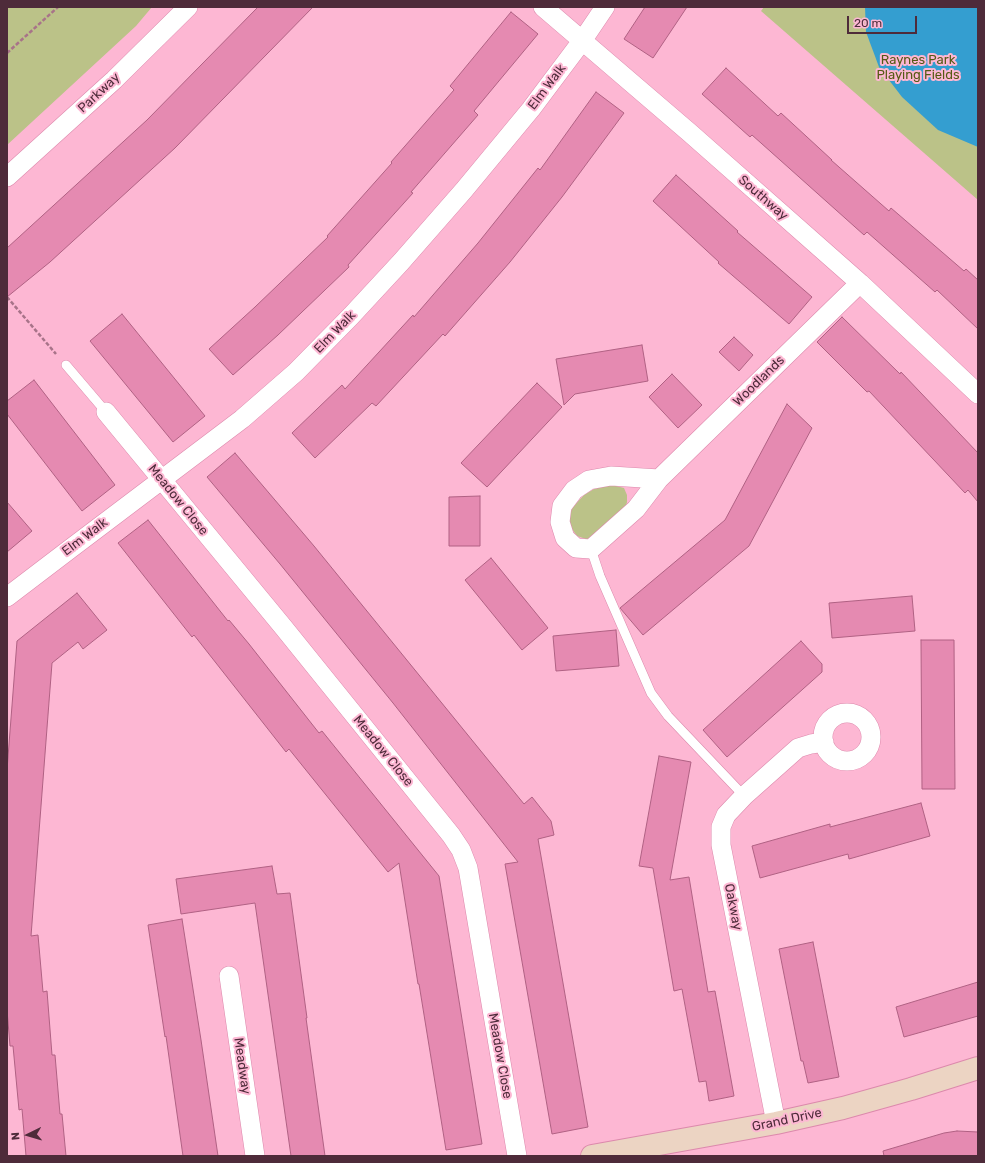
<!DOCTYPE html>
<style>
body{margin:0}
#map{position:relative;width:985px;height:1163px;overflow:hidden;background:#fdb7d3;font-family:Rubik,sans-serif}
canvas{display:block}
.frame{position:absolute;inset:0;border:8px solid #4e2b3a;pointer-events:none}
.north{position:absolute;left:8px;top:1115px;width:40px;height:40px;-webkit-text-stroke:3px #fdb7d3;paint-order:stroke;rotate:265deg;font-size:11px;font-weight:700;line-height:16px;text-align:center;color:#4e2b3a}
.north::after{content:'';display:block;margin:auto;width:14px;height:18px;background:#4e2b3a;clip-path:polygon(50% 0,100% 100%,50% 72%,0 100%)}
.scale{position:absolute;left:847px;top:16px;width:70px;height:18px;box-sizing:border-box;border:2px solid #4e2b3a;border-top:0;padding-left:5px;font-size:12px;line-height:14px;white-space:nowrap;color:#4e2b3a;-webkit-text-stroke:3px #fdb7d3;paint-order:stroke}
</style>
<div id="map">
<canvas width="985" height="1163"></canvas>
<div class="frame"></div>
<div class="north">N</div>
<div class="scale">20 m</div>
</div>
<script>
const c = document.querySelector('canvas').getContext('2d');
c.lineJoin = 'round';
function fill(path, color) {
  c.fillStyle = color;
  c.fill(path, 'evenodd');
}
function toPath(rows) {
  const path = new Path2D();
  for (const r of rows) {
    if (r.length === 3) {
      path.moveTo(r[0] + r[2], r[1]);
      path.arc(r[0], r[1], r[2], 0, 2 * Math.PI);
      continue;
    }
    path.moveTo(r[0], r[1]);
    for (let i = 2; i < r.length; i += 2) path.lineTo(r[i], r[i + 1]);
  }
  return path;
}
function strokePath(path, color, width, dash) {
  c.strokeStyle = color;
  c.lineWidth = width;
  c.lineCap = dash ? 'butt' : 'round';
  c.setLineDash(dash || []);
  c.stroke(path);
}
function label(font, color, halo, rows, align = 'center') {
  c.font = font + ' Rubik,sans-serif';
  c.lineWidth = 4;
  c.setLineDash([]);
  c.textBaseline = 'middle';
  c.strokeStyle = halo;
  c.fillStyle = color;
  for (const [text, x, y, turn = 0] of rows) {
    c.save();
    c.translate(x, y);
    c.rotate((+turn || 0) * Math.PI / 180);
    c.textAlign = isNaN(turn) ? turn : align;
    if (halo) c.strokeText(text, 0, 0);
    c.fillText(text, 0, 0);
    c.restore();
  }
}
const green = toPath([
 [7,7,152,7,136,26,7,145],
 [764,7,978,7,978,200,761,11],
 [606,486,616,486,624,488,627,495,627,502,625,510,594,538,586,539,577,536,572,529,569,519,572,508,584,495,594,489]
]);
const water = toPath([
 [865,7,978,7,978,147,938,130,902,97,879,67,866,32]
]);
const building = toPath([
 [258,7,313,7,175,148,50,262,7,297,7,248,147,120,258,7],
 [645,7,687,7,653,58,624,39,645,7],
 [511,12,538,34,474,111,478,115,411,192,413,193,348,265,349,267,278,335,233,375,209,349,255,307,328,237,327,236,392,163,391,162,454,90,450,86,511,12],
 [726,68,778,116,781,113,832,160,831,160,889,211,891,208,964,271,966,269,978,280,978,329,937,290,935,292,867,232,864,235,752,135,750,137,702,94,726,68],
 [596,92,624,113,562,197,510,262,445,336,443,334,376,406,372,403,315,458,292,433,342,385,345,389,413,315,414,317,478,243,538,168,540,170,596,92],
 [676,175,738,231,737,232,812,297,789,324,718,263,719,262,653,201,676,175],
 [122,314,205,416,173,442,90,341,122,314],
 [842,317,900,374,901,372,978,453,978,502,968,490,965,493,869,391,867,392,817,342,842,317],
 [734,337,753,355,739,371,719,352,734,337],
 [642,345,648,381,575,394,564,405,556,359,642,345],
 [672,374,702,405,678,428,649,397,672,374],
 [34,380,115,485,82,511,7,414,7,401,34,380],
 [537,383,562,407,487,487,461,463,537,383],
 [787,404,812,428,749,546,643,635,620,608,725,520,787,404],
 [235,453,314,546,524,804,532,797,551,821,554,835,538,839,588,1127,552,1134,505,864,518,862,393,703,280,564,207,477,235,453],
 [480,496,480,546,449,546,449,497,480,496],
 [7,502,32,531,7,552,7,502],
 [148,520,228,621,229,620,249,644,319,733,322,731,439,876,482,1144,446,1150,419,984,418,984,399,863,388,872,289,749,286,752,194,635,192,637,118,543,148,520],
 [491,558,548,628,522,650,465,580,491,558],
 [77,593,107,630,83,649,78,642,52,663,31,936,38,935,43,992,47,991,52,1055,55,1055,60,1114,62,1114,66,1156,26,1156,22,1109,19,1110,13,1046,10,1046,7,1010,7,770,17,641,77,593],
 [912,596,915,631,832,638,829,603,912,596],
 [616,630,619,666,556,671,553,636,616,630],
 [921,640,954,640,955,789,922,789,921,640],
 [801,641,822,664,822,672,727,757,703,730,801,641],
 [659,756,691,762,670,880,689,877,708,992,715,991,734,1096,709,1101,706,1081,699,1082,682,989,674,991,653,868,639,866,659,756],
 [921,803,930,836,849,859,848,854,760,878,752,846,830,824,830,827,921,803],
 [272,866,277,894,290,893,307,1018,306,1018,325,1156,291,1156,255,903,181,914,176,879,272,866],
 [182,919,201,1040,218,1156,183,1156,166,1036,165,1037,148,925,182,919],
 [813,942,839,1077,808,1083,803,1061,801,1061,779,949,813,942],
 [978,982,978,1016,904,1037,896,1007,978,982],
 [957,1131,978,1132,978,1156,884,1156,883,1151,944,1133,957,1131]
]);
const path = toPath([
 [7,53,58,7],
 [7,297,56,354]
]);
const lane = toPath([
 [66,365,106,412],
 [591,549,600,576,651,693,668,716,744,796]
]);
const street = toPath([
 [543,7,690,133,860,283,978,394],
 [7,177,114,80,188,7],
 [106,412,284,628,451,835,461,850,468,868,517,1156],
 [611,476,659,479,636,509,591,549,576,548,565,538,560,522,562,506,574,490,589,480,611,476],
 [659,479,860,283],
 [7,597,70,549,242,419,296,372,351,316,401,262,464,190,531,109,582,41,605,7],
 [847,737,24],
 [229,976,255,1156],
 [776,1123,721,845,721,827,726,815,744,796,798,748,811,744,824,742]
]);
const secondary = toPath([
 [592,1156,776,1123,843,1108,911,1089,978,1068]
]);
const parkNames = [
 ["Raynes Park",918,60],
 ["Playing Fields",918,75]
];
const streetNames = [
 ["Elm Walk",547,87,-53],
 ["Parkway",99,93,-43],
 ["Southway",763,198,41],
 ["Elm Walk",335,332,-46],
 ["Woodlands",759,381,-44],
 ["Meadow Close",178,500,51],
 ["Elm Walk",85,537,-37],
 ["Meadow Close",383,751,51],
 ["Oakway",733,907,79],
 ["Meadow Close",500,1056,80],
 ["Meadway",242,1066,82],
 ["Grand Drive",787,1120,-12]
];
fill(green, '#bbc288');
fill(water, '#349ed0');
fill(building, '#e58ab1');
strokePath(building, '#b06183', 1);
strokePath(lane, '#dc89ac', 10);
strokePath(street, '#dc89ac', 20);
strokePath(secondary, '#dc89ac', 24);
strokePath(path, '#a87389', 2.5, [4, 2]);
strokePath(lane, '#fff', 9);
strokePath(street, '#fff', 19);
strokePath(secondary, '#ecd4c3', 22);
label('13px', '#555a14', '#fdb7d3', parkNames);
label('13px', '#4e2b3a', '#fdb7d3', streetNames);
</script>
